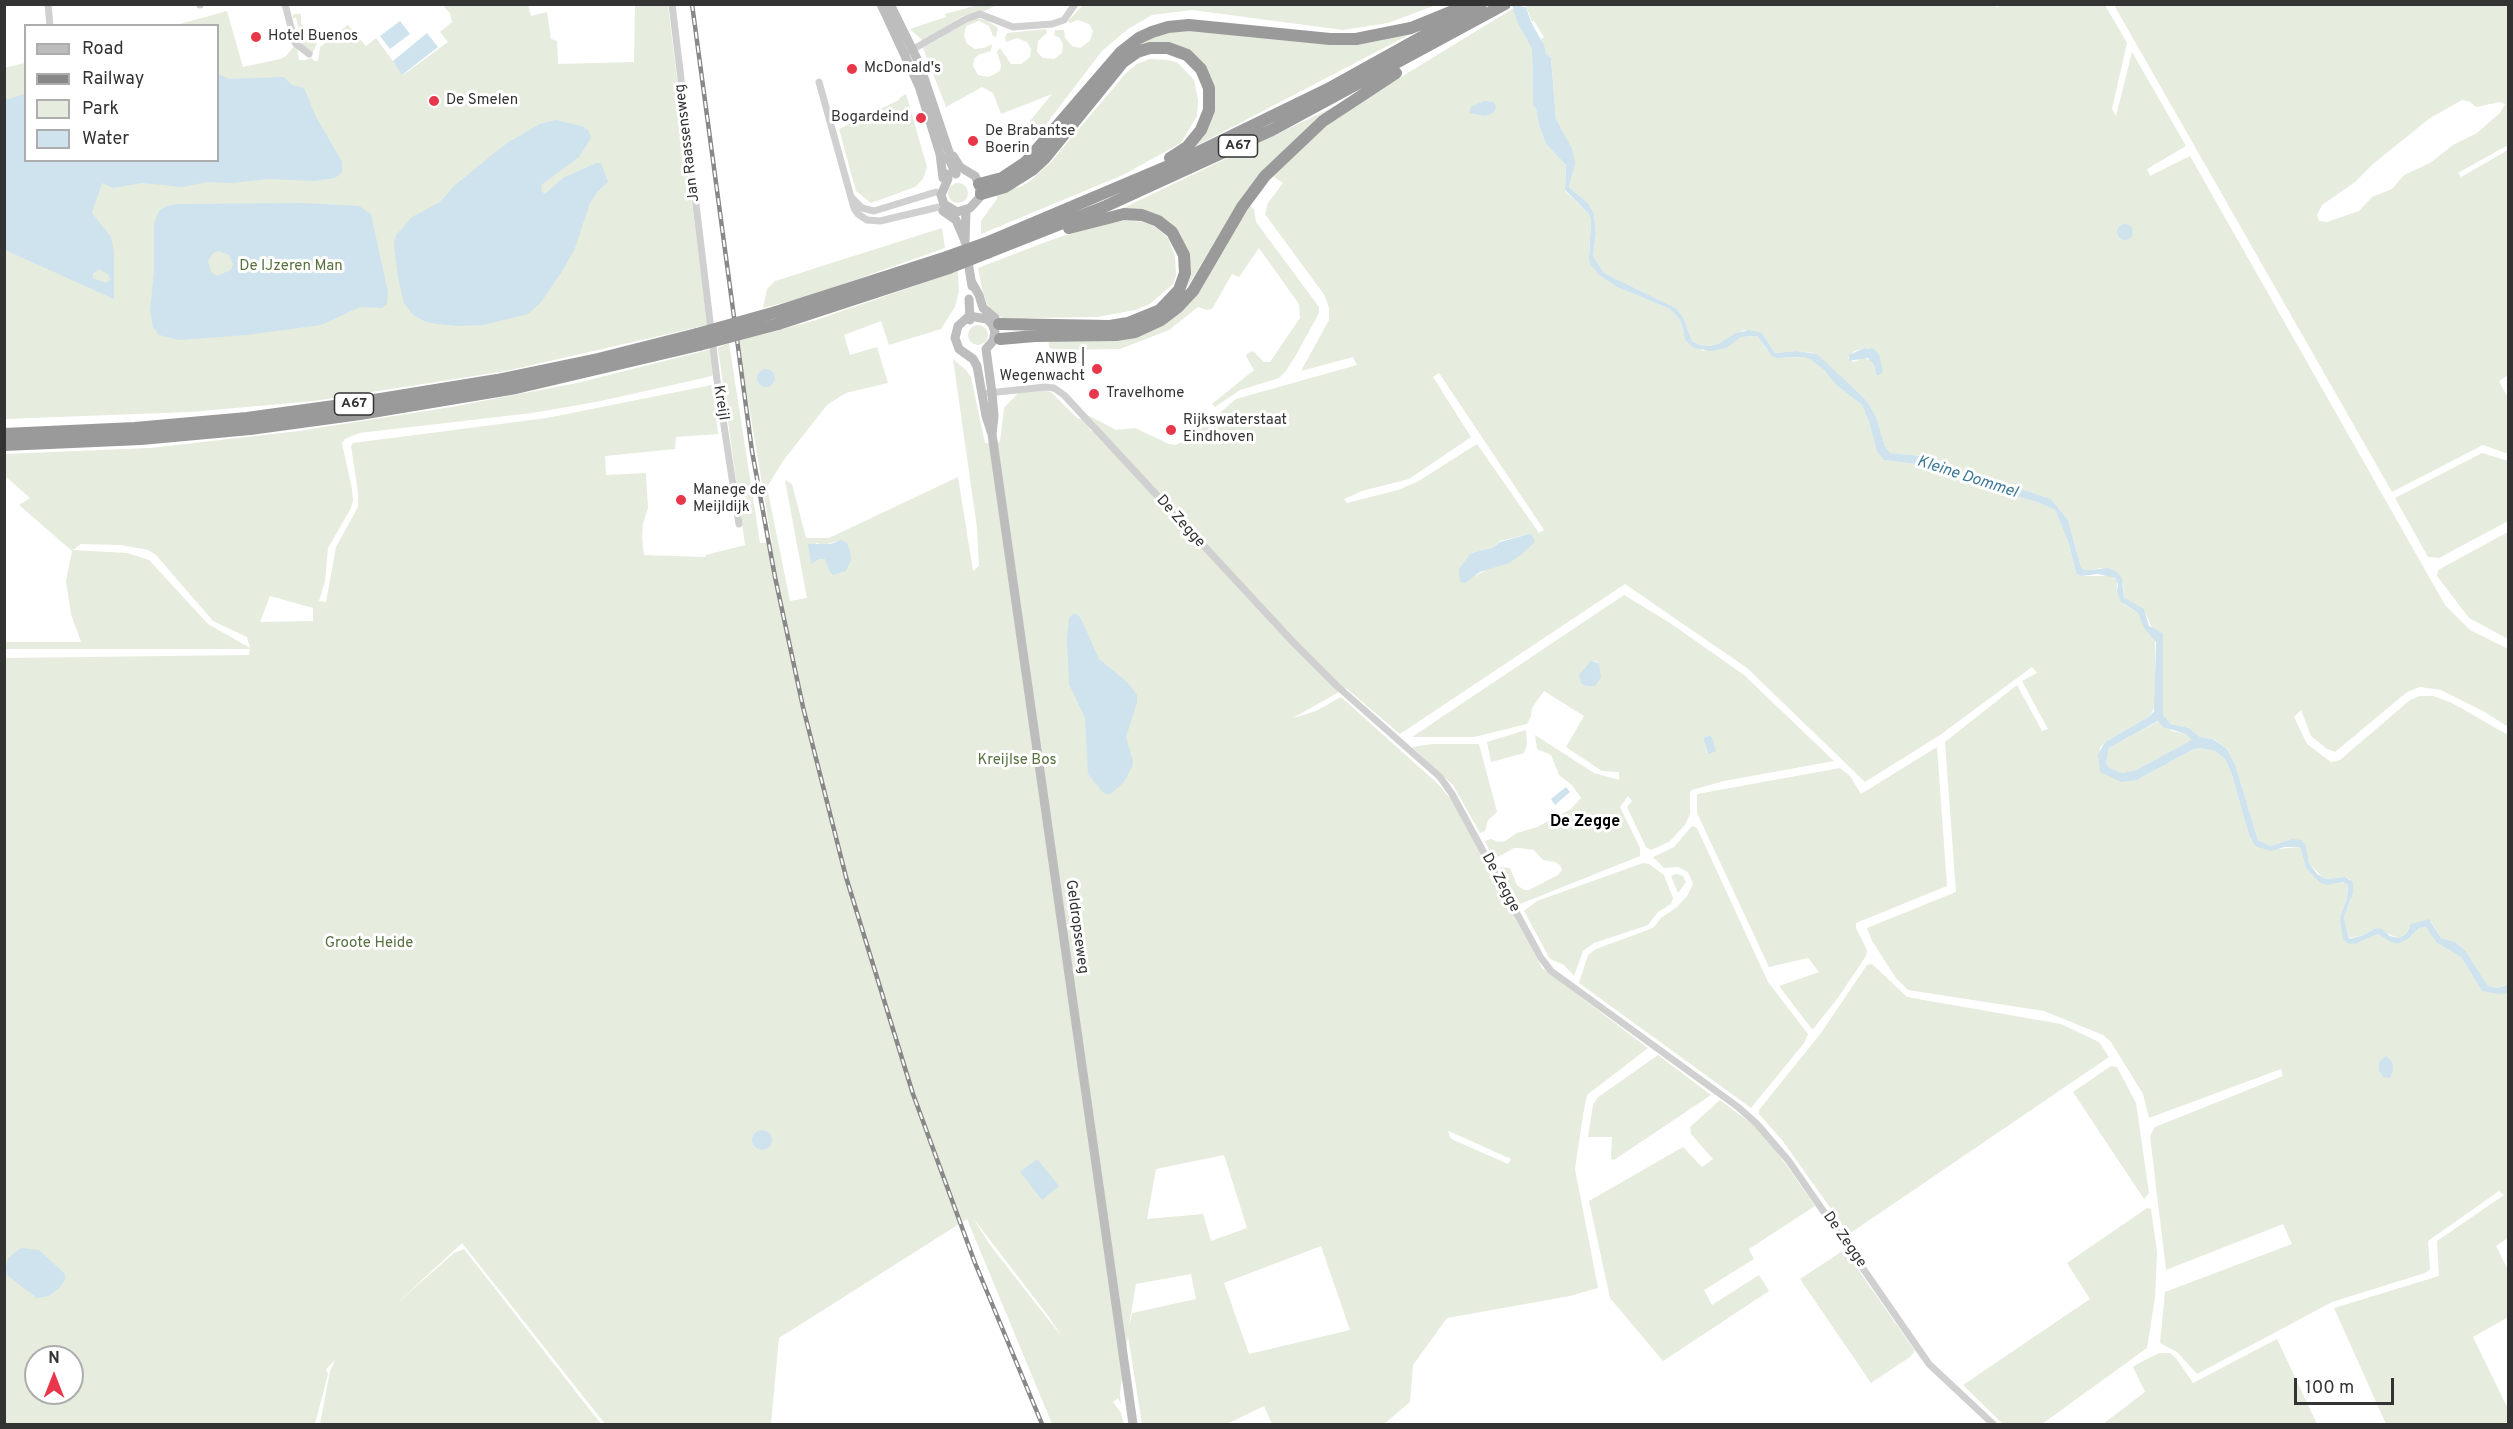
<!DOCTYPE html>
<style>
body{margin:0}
#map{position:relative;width:2513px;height:1429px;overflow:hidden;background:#fff;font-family:Overpass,sans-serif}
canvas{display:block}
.frame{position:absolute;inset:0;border:6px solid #333;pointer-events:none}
.legend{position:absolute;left:24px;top:24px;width:195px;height:138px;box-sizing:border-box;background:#fff;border:2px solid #adadad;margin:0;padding:8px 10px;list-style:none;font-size:18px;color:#333}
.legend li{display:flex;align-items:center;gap:12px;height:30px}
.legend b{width:30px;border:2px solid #adadad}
.north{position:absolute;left:24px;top:1345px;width:60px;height:60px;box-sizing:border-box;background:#fff;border:2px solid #adadad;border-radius:50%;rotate:0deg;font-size:16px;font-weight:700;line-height:24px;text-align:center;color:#333}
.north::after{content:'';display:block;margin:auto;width:21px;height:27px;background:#e8364b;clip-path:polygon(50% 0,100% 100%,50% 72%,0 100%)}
.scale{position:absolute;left:2294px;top:1378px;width:100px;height:27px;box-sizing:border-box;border:3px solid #333;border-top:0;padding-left:8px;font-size:18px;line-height:21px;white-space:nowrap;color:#333;-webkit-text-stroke:4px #fff;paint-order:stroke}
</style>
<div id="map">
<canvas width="2513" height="1429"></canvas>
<div class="frame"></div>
<ul class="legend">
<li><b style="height:8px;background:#bdbdbd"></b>Road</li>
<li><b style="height:8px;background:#888"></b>Railway</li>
<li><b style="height:16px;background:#e6ecde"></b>Park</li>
<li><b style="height:16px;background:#cee3ee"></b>Water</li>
</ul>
<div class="north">N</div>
<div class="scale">100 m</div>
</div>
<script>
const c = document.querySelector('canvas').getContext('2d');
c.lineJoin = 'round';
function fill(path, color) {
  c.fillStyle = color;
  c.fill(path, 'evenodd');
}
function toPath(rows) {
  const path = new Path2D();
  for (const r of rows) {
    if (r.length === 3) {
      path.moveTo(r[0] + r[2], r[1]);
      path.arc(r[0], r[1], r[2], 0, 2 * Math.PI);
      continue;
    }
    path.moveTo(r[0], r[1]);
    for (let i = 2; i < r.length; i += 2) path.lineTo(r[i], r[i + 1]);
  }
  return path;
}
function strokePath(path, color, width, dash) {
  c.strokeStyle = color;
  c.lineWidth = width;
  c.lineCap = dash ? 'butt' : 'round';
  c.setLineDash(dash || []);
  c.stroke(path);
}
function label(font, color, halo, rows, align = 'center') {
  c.font = font + ' Overpass,sans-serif';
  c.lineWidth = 6;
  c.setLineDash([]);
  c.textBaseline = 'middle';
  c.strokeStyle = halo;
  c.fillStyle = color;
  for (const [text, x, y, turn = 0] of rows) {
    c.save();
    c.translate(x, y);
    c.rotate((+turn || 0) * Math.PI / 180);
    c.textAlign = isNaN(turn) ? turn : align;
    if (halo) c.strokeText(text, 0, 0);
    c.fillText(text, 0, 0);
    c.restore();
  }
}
const green = toPath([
 [1130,4,1135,6,1436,5,1388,23,1343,30,1192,10,1152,15,1128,29,1102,51,1034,140,1021,132,1052,94,1001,114,993,93,982,87,946,107,923,48,969,21,976,18,986,20,998,28,996,37,993,36,989,26,979,21,966,26,964,36,967,44,975,49,984,48,992,44,991,51,978,55,974,59,973,66,978,75,989,77,1000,71,1001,65,997,52,1000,48,1011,64,1021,64,1030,57,1031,49,1027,42,1017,38,1006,42,1005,37,1007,33,1046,29,1047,33,1038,41,1037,52,1043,58,1054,59,1062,53,1063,45,1060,38,1054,35,1055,30,1064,30,1065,38,1072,46,1080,48,1090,41,1093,31,1089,24,1078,20,1070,23,1068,21,1082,6],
 [1985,4,1998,7,1999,4,2105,5,2127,43,2112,109,2116,116,2132,52,2186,146,2147,169,2150,176,2190,156,2445,605,2470,630,2508,649,2508,727,2485,712,2441,690,2420,687,2407,692,2335,752,2327,749,2311,736,2301,710,2294,717,2307,744,2331,762,2340,760,2410,700,2420,696,2433,696,2452,703,2508,735,2508,985,2498,988,2488,986,2465,950,2455,942,2441,938,2431,921,2409,927,2406,934,2398,938,2376,928,2364,935,2349,938,2344,917,2351,899,2351,880,2345,877,2326,879,2322,877,2309,863,2306,846,2291,839,2271,846,2258,840,2235,764,2227,749,2214,739,2200,737,2189,728,2171,724,2163,715,2163,633,2152,628,2145,612,2124,598,2123,583,2101,568,2090,570,2084,570,2081,567,2068,520,2051,499,2000,482,1957,471,1921,456,1889,453,1885,446,1876,417,1867,401,1814,353,1796,351,1775,353,1764,336,1744,330,1718,344,1710,346,1700,345,1692,341,1683,317,1676,308,1604,273,1593,256,1596,234,1594,214,1589,204,1569,187,1573,171,1572,148,1556,119,1551,58,1546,54,1541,39,1544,37,1534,21,1532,22,1526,6,1520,5],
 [1864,348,1869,348,1880,375,1876,375,1874,365,1870,360,1864,358,1853,362,1848,358,1854,351],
 [447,5,528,5,531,16,547,12,551,39,557,41,558,64,634,62,635,5,668,5,707,325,506,371,314,401,190,412,5,419,4,68,25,63,26,160,218,160,218,26,176,25,227,11,243,67,280,59,286,56,294,46,297,47,299,60,306,60,312,58,314,61,318,61,320,47,348,25,366,46,376,38,403,75,448,42,440,32,452,22,450,13,444,7],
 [978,5,996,5,985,11,963,16,923,41,910,29,946,17,945,14],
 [2114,5,2508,5,2508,145,2458,173,2461,177,2508,150,2508,375,2499,381,2508,398,2508,454,2483,445,2392,492],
 [2462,100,2470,102,2476,107,2500,102,2505,104,2500,113,2477,133,2453,145,2430,163,2404,175,2392,189,2372,197,2359,211,2327,222,2319,221,2317,215,2322,205,2355,182,2373,164,2430,118],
 [1514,8,1518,24,1532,49,1533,105,1536,109,1539,125,1546,144,1566,165,1565,191,1589,214,1591,221,1589,257,1599,275,1617,287,1670,309,1680,320,1683,332,1703,351,1741,337,1757,336,1767,350,1785,358,1804,357,1811,360,1824,370,1835,384,1862,405,1869,422,1877,452,1884,460,1922,465,1952,479,2037,502,2055,510,2069,544,2076,573,2081,576,2110,576,2117,580,2117,591,2125,605,2138,613,2148,632,2155,638,2155,706,2150,716,2105,742,2100,748,2100,772,2137,780,2192,750,2199,748,2215,751,2225,759,2231,772,2249,835,2255,846,2278,849,2300,847,2306,868,2319,882,2331,884,2343,882,2348,885,2347,898,2340,917,2345,941,2355,944,2378,934,2398,944,2408,939,2419,928,2427,927,2437,943,2461,957,2482,991,2508,993,2508,1238,2496,1246,2508,1270,2508,1317,2473,1337,2508,1409,2508,1424,2386,1424,2334,1308,2439,1276,2437,1241,2504,1195,2499,1191,2428,1241,2430,1269,2425,1273,2332,1302,2197,1374,2177,1352,2160,1343,2165,1292,2292,1244,2283,1224,2166,1270,2150,1136,2155,1127,2283,1076,2281,1069,2149,1118,2143,1094,2111,1042,2103,1035,2044,1011,1908,990,1896,978,1872,941,1867,928,1956,892,1945,742,2017,685,2042,731,2048,729,2022,681,2037,673,2032,667,1940,735,1865,782,1747,668,1625,584,1400,734,1346,688,1293,718,1316,711,1341,697,1438,784,1454,803,1542,968,1648,1048,1587,1095,1583,1115,1575,1169,1598,1288,1570,1296,1447,1318,1413,1365,1410,1402,1384,1424,1272,1424,1264,1406,1227,1424,1142,1424,1128,1336,1120,1393,1121,1404,1118,1398,1113,1402,1121,1413,1124,1424,1052,1424,967,1219,779,1338,771,1424,605,1424,462,1243,394,1306,454,1253,464,1249,601,1424,320,1424,330,1371,335,1360,326,1369,328,1374,315,1424,5,1424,5,658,249,655,250,649,5,649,5,642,81,642,71,614,66,581,72,551,19,505,30,498,5,476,4,454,150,448,299,431,451,407,577,383,712,349,713,375,708,377,596,402,532,413,359,433,345,439,342,443,352,489,353,500,351,508,328,548,325,581,319,601,326,602,336,547,358,507,358,492,351,446,353,443,547,418,712,385,718,434,676,437,675,449,605,456,606,475,646,473,648,508,643,523,642,538,644,555,705,557,706,555,745,545,718,348,729,343,760,543,772,543,738,341,816,320,958,271,959,291,955,307,941,329,889,345,881,321,844,335,850,355,877,347,888,383,846,393,827,405,783,461,767,487,790,601,807,598,785,480,792,484,806,538,829,538,958,477,973,571,979,566,977,528,953,359,966,370,971,377,985,443,1000,442,1004,408,1019,392,1041,390,1051,392,1077,418,1084,420,1091,431,1101,431,1088,415,1116,430,1135,428,1169,444,1176,445,1191,437,1236,399,1357,365,1353,357,1301,371,1329,320,1329,308,1325,296,1265,214,1268,203,1283,183,1271,175,1320,130,1352,107],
 [1439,373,1544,530,1539,533,1477,444,1417,482,1398,490,1347,503,1344,499,1362,491,1409,479,1471,437,1433,377],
 [1529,534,1488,569,1466,581,1471,553,1492,548,1500,541],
 [836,541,827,562,826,559,819,559,816,543,825,545],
 [81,544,121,545,148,550,156,555,213,621,247,637,250,648,208,624,149,560,127,553,73,550],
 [270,596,313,608,313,621,260,622],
 [1448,1131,1451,1132,1511,1159,1508,1164,1451,1139],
 [1224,1155,1247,1228,1211,1241,1203,1214,1147,1219,1156,1169],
 [973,1218,1049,1317,1062,1337,990,1245],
 [1321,1246,1350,1330,1249,1354,1224,1283],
 [1191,1274,1196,1299,1132,1313,1128,1331,1136,1284],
 [36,1357,72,1357,72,1393,36,1393],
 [294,14,301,14,301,23,317,43,312,55,301,44,303,43,296,18,292,18],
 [1424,27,1192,148,1210,111,1194,58,1128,48,1177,28,1327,41],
 [1150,59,1168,60,1178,63,1194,80,1198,100,1197,116,1181,143,1123,175,981,234,981,221,997,199,997,193,1022,186,1031,180,1050,163,1126,73,1137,64],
 [906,94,927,167,923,179,915,187,871,203,856,191,839,129,899,100,899,98],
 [1352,98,1274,162,1246,191,1184,292,1187,277,1173,228,1115,212],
 [958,193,10],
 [1248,204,1254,209,1256,222,1319,307,1319,313,1296,355,1286,371,1279,378,1240,390,1215,407,1212,404,1254,370,1246,356,1247,354,1253,351,1264,362,1270,362,1300,318,1299,304,1259,248,1239,277,1232,274,1212,309,1207,310,1198,307,1169,330,1120,349,1054,350,1049,347,1048,337,1172,314],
 [1129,220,1143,222,1156,227,1168,238,1175,256,1176,275,1173,284,1150,304,1135,310,1098,317,1032,318,1018,320,1005,320,989,309,982,289,978,268,1051,240,1098,225],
 [942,228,945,248,809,296,763,308,767,289,775,281],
 [978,335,10],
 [2482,453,2508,461,2508,521,2439,558,2428,557,2395,498],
 [2508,532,2508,639,2469,618,2437,576,2438,570],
 [1624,595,1670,623,1744,675,1834,761,1724,781,1692,790,1690,792,1690,814,1685,825,1669,842,1651,850,1646,847,1627,807,1632,801,1628,796,1620,807,1640,848,1640,856,1520,904,1499,867,1510,868,1517,885,1524,890,1529,890,1558,875,1562,870,1560,865,1555,862,1543,860,1534,850,1519,848,1514,848,1494,859,1485,841,1491,839,1499,842,1505,841,1517,833,1537,827,1571,809,1581,798,1572,785,1559,775,1551,755,1537,749,1535,735,1594,773,1619,780,1619,772,1602,771,1566,747,1584,716,1544,691,1532,708,1531,716,1527,724,1474,737,1412,737],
 [1593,661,1598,662,1595,686,1586,686,1580,678],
 [1711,735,1715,751,1707,753,1703,738],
 [2159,721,2172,731,2186,734,2193,740,2136,770,2122,773,2110,768,2106,763,2109,748],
 [1526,730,1527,745,1524,753,1491,762,1487,742],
 [1433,744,1479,744,1497,812,1488,820,1485,831,1480,833,1453,785,1412,747],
 [1937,747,1947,886,1856,923,1856,928,1867,950,1866,956,1837,999,1813,1029,1811,1028,1779,986,1819,972,1808,958,1769,967,1697,813,1697,794,1840,768,1850,776,1861,794],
 [1692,826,1697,828,1768,982,1808,1034,1804,1043,1751,1108,1579,983,1588,955,1596,949,1653,928,1661,918,1677,907,1687,896,1693,884,1688,872,1678,867,1664,868,1653,857,1674,847],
 [1643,863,1649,864,1664,875,1673,898,1671,904,1658,912,1648,925,1594,943,1583,951,1574,976,1564,965,1550,959,1524,911,1537,901],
 [1676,874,1683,876,1686,882,1678,893,1671,876],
 [1872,964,1907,997,2061,1024,2099,1042,2109,1057,1849,1234,1782,1140,1759,1114,1759,1110,1821,1033,1867,965],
 [1658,1055,1711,1095,1614,1160,1611,1159,1612,1137,1588,1137,1593,1105,1597,1098],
 [2111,1066,2117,1067,2136,1103,2149,1193,2144,1199,2073,1092],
 [1720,1100,1763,1132,1815,1206,1749,1249,1754,1259,1704,1290,1712,1305,1759,1275,1769,1291,1663,1361,1610,1298,1589,1201,1683,1147,1702,1167,1713,1159,1691,1134,1690,1127],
 [2147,1208,2151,1209,2157,1252,2155,1298,2147,1348,2042,1424,2003,1424,1963,1385,2090,1299,2067,1263],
 [1845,1251,1915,1351,1910,1357,1871,1383,1800,1279,1841,1252],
 [2277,1339,2317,1424,2103,1424,2145,1392,2133,1367,2141,1362,2159,1353,2170,1353,2176,1358,2193,1383]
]);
const water = toPath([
 [1512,5,1526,7,1531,22,1544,45,1546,54,1551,58,1556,119,1572,148,1575,163,1569,187,1589,204,1594,214,1596,234,1593,256,1604,273,1676,308,1683,317,1692,341,1700,345,1710,346,1718,344,1736,333,1750,330,1762,333,1775,353,1796,351,1817,354,1867,401,1876,417,1885,446,1890,453,1921,456,1957,471,2000,482,2051,499,2068,520,2081,567,2084,570,2090,570,2108,568,2117,572,2122,578,2124,598,2144,609,2149,626,2163,633,2163,715,2171,724,2189,728,2200,737,2213,739,2227,749,2235,764,2258,840,2271,846,2291,839,2301,840,2306,846,2309,863,2317,874,2326,879,2345,877,2353,882,2353,893,2344,917,2349,939,2364,935,2376,928,2382,929,2390,936,2398,938,2406,934,2411,924,2429,919,2441,938,2455,942,2465,950,2488,986,2498,988,2508,985,2508,993,2499,994,2482,991,2461,957,2437,943,2426,927,2419,928,2408,939,2398,944,2391,942,2378,934,2355,944,2347,943,2343,939,2340,917,2347,898,2348,885,2343,882,2327,885,2319,882,2306,868,2300,847,2285,847,2271,851,2255,846,2249,835,2231,772,2225,759,2215,751,2199,748,2192,750,2137,780,2121,782,2100,772,2098,755,2105,742,2150,716,2154,711,2156,642,2144,628,2138,613,2120,601,2117,591,2118,584,2115,578,2098,574,2081,576,2076,573,2069,544,2055,510,2037,502,1952,479,1922,465,1884,460,1877,452,1869,422,1862,405,1835,384,1824,370,1811,360,1804,357,1776,358,1772,356,1757,336,1741,337,1726,348,1711,351,1694,348,1686,341,1680,320,1670,309,1617,287,1599,275,1590,264,1589,257,1591,221,1589,214,1565,190,1566,165,1546,144,1539,125,1536,109,1533,105,1532,49,1518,24],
 [2158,721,2163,727,2186,734,2192,740,2136,770,2122,773,2110,768,2106,763,2109,748],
 [400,21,410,34,390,49,380,36],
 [427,33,438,47,402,75,393,61],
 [218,74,229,79,284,77,292,85,304,88,316,117,342,162,342,172,335,178,314,181,268,179,232,183,207,182,182,187,142,183,113,188,102,183,92,213,111,237,114,252,114,299,5,250,5,100,25,94,26,160,218,160],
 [99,269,108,274,110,280,106,283,93,278,93,274],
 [1484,101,1494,102,1496,107,1494,112,1486,116,1469,113,1471,107],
 [555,120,582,126,588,130,591,138,579,157,541,185,542,192,545,194,563,178,596,163,601,163,608,182,598,191,590,203,575,248,563,270,541,302,528,314,483,325,458,326,437,324,426,322,413,315,404,303,398,278,394,245,396,235,412,217,440,202,455,185,507,143,540,124],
 [303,203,359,206,371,214,388,292,387,304,382,308,360,307,321,325,247,335,179,340,159,335,153,327,150,311,154,272,154,224,159,211,167,206,179,204],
 [219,251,229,255,233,264,231,270,217,276,211,272,208,261,213,253],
 [2125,232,8],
 [1864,348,1874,349,1879,354,1883,371,1880,375,1876,375,1874,365,1868,358,1849,361,1849,355],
 [766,378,9],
 [1529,534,1532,535,1535,542,1522,554,1509,563,1480,572,1465,583,1460,582,1459,569,1471,553,1492,548,1500,542],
 [841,540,847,543,850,551,851,560,846,571,833,575,830,572,825,559,819,559,811,564,808,544,830,544],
 [1073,614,1077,614,1081,619,1099,659,1127,682,1137,695,1137,702,1126,737,1133,761,1132,767,1123,783,1110,794,1105,794,1101,790,1088,774,1085,718,1069,684,1067,638,1069,618],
 [1591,661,1599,663,1601,677,1595,686,1586,686,1581,683,1579,675],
 [1711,735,1716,751,1708,754,1703,738],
 [1566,787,1570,792,1555,805,1551,799],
 [2386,1056,2392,1061,2393,1070,2390,1078,2383,1077,2379,1070,2379,1062],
 [762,1140,10],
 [1037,1159,1059,1186,1042,1200,1020,1172],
 [21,1248,39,1250,65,1274,65,1280,60,1287,49,1296,37,1298,8,1276,6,1267,8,1258]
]);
const minor = toPath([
 [48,4,50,26],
 [200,4,200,5],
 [285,4,295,43,309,54],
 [672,4,717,380,739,524],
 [910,51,966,19,980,14,1013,27,1052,24,1064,20,1075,4],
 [819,82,854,208,858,214,867,220,880,221,939,207],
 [852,198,862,208,874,211,936,192],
 [988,393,1045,387,1054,388,1064,395,1293,642,1337,686,1440,777,1452,794,1541,958,1551,971,1738,1107,1757,1124,1788,1160,1929,1364,1993,1424]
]);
const secondary = toPath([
 [881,4,919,86,940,154,943,178],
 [890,4,919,63,949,152,949,159,956,174],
 [947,174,948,179,941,195,944,204,957,212,970,208,980,197,979,184,975,176,960,167,953,156],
 [943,211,956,220,965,241],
 [965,242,966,210],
 [967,255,972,286],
 [971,281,979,295,983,308,995,318],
 [969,299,970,320],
 [992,434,994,416,992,393,986,349,993,341,995,332,992,324,987,319,969,316,958,326,955,338,959,349,973,359,977,366,986,416,992,434,1133,1424]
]);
const motorway = toPath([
 [979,184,1002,178,1026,162,1121,52,1139,38,1152,32,1168,27,1189,25,1330,39,1356,39,1411,28,1470,4],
 [981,194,1005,187,1032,170,1045,158,1123,62,1137,52,1150,48,1168,48,1187,55,1201,69,1209,88,1209,110,1201,130,1187,147,1170,158],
 [986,243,1180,161,1328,89,1481,4],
 [987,253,1106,206,1272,130,1505,4],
 [776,312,947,257],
 [778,324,949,268],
 [999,324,1110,326,1128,323,1160,310,1179,290,1185,273,1184,255,1172,232,1158,221,1142,215,1124,214,1069,228],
 [1000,339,1035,336,1116,335,1135,332,1161,320,1178,307,1193,291,1242,207,1265,176,1323,121,1396,73],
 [4,434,135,428,247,418,356,403,497,380,598,359,697,334],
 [4,445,141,439,250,429,360,414,516,388,699,345]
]);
const rail = toPath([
 [692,4,752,451,775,577,803,707,846,877,913,1094,975,1263,1042,1424]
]);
const motorwayBridge = toPath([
 [947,257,986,243],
 [949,268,987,253],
 [697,334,776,312],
 [699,345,778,324]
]);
const markers = [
 [256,37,6,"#e8364b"],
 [852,69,6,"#e8364b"],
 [434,101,6,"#e8364b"],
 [921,118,6,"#e8364b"],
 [973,141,6,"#e8364b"],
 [1097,369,6,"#e8364b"],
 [1094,394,6,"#e8364b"],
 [1171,430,6,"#e8364b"],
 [681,500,6,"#e8364b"]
];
const shields = [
 [1238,146,39],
 [354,404,39]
];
const shieldNames = [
 ["A67",1238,146],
 ["A67",354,404]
];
const poiNames = [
 ["Hotel Buenos",268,37],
 ["McDonald's",864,69],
 ["De Smelen",446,101],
 ["Bogardeind",909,118,"right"],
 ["De Brabantse",985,132],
 ["Boerin",985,149],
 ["ANWB |",1085,360,"right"],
 ["Wegenwacht",1085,377,"right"],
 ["Travelhome",1106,394],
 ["Rijkswaterstaat",1183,421],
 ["Eindhoven",1183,438],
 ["Manege de",693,491],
 ["Meijldijk",693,508]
];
const streetNames = [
 ["Jan Raassensweg",688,143,-97],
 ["Kreijl",720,403,81],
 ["De Zegge",1180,522,48],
 ["De Zegge",1500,883,62],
 ["Geldropseweg",1076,927,82],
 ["De Zegge",1844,1240,55]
];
const parkNames = [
 ["De IJzeren Man",291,267],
 ["Kreijlse Bos",1017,761],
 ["Groote Heide",369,944]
];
const waterNames = [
 ["Kleine Dommel",1967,478,18]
];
const neighbourhoodNames = [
 ["De Zegge",1585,823]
];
fill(green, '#e6ecde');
fill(water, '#cee3ee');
strokePath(minor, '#d0d0d0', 7);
strokePath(secondary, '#bdbdbd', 9);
strokePath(motorway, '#9a9a9a', 12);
strokePath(rail, '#888', 4.5);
strokePath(rail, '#fff', 2, [7]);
strokePath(motorwayBridge, '#9a9a9a', 12);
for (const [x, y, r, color] of markers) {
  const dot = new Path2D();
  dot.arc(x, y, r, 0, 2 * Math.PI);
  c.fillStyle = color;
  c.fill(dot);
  strokePath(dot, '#fff', 2);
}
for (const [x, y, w] of shields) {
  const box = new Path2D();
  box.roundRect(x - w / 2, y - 11, w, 22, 4.5);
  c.fillStyle = '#fff';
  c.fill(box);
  strokePath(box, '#333', 1.5);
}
label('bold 14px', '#333', null, shieldNames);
label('15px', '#333', '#fff', poiNames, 'left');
label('15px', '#333', '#fff', streetNames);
label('15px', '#58703e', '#fff', parkNames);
label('italic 16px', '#3e7998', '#fff', waterNames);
label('bold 16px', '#000', '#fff', neighbourhoodNames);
</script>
